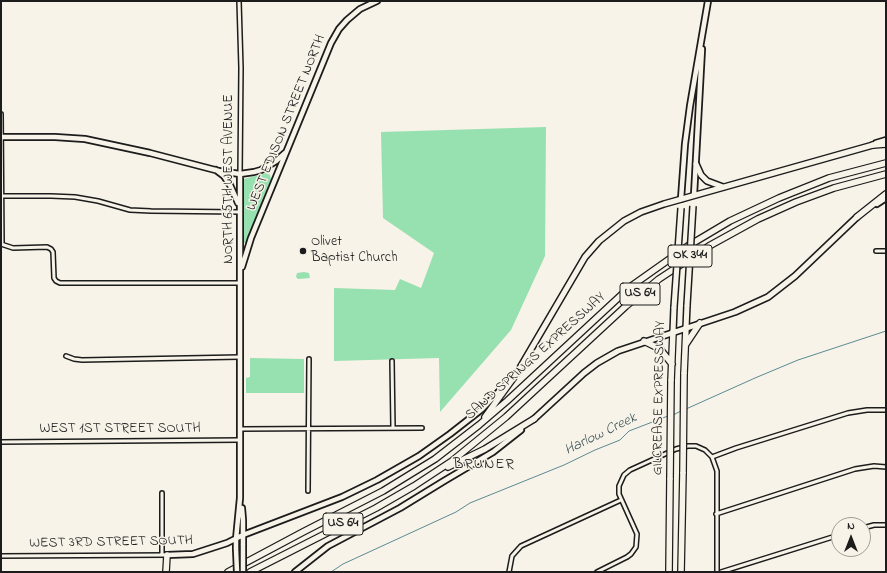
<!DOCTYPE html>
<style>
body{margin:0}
#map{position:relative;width:887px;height:573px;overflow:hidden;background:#f7f3e8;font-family:"Indie Flower",sans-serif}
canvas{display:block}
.frame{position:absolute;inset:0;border:2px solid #1c1c1c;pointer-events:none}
.north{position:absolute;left:831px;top:517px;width:40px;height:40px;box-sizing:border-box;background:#f7f3e8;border:1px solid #9f9d96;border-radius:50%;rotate:0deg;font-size:11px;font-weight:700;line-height:16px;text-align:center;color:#1c1c1c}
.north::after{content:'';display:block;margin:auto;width:14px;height:18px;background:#1c1c1c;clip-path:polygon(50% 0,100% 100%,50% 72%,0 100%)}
</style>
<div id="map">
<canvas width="887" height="573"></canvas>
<div class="frame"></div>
<div class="north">N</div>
</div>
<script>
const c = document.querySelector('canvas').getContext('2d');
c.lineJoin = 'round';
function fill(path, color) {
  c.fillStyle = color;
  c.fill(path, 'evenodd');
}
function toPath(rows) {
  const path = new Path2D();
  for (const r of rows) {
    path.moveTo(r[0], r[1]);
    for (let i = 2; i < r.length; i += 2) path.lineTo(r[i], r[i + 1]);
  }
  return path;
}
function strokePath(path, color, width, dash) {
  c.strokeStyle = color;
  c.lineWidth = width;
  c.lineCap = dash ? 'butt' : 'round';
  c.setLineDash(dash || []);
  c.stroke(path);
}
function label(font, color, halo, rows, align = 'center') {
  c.font = font + ' "Indie Flower",sans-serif';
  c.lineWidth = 3;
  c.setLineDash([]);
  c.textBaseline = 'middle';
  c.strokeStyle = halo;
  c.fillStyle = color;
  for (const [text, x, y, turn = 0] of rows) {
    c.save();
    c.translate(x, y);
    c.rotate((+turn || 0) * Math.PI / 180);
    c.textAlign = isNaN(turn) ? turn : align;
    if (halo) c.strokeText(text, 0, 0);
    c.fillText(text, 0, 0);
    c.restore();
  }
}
const green = toPath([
 [546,127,545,256,511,330,440,412,439,358,334,361,334,288,395,290,400,279,421,288,434,253,383,218,381,132],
 [266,173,270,175,271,179,246,243,244,243,244,179],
 [304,272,309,273,310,278,298,279,296,277,297,273],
 [250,358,304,359,304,393,246,393,246,378,250,377]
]);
const stream = toPath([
 [686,409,755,378,798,360,886,331],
 [673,415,681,411],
 [331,572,343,564,456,512,470,503,564,465,595,450,620,440,629,431,668,416]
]);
const street = toPath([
 [239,1,241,68,240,174],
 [1,114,2,244],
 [1,196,51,196,75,197,98,201,130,210,151,211,239,212],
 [1,244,13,248,47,247,51,249,53,252,54,278,56,281,60,283,240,283],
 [876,251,886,251],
 [66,356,74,359,82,360,240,357],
 [392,361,393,428],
 [240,429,422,428],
 [1,442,240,440],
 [712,457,736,448,848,413,867,410,886,410],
 [308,491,309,359],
 [716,514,855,469,874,466,886,467],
 [863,528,874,525,886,525],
 [162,555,162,493],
 [1,556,167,555],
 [509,572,512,556,521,546,621,500],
 [597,572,627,557,631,554,636,547,637,534,619,494,619,486,624,475,630,470,676,449,688,446,696,446,705,450,712,457,717,471,717,572],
 [721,572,839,535]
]);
const secondary = toPath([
 [1,137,55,137,85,139,150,153,219,171,240,174,254,172,261,170,276,161,285,153],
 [876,143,886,140],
 [216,170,224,176,230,185,238,203],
 [694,195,702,49],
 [681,199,685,144,690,106,708,1],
 [877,204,886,198],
 [242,267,251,238,331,43,339,29,347,20,360,9,377,1],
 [242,508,243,520,243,545],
 [236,549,236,539,240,498,240,174],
 [167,555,193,554,227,543,243,535,342,497,377,480,419,456,450,434,482,409,507,383],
 [295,572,328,546,400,508,444,481,493,452,521,430]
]);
const primary = toPath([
 [696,164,701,175,707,181,723,187],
 [686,328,687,305],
 [673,332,674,307],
 [517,373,585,257,599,241,624,221,641,212,664,204,873,145],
 [534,419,584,373,597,363,618,351,735,312,768,297,795,276,857,217]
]);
const highway = toPath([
 [873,145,886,144],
 [857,217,886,194],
 [644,341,660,349,672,364],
 [686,344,700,323],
 [684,374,686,328],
 [671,381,673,332],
 [485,417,517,373],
 [448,467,485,449,534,419],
 [166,572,167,555],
 [228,572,303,532,383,491,435,459,479,425,507,401,630,287,688,246,730,221,779,198,829,178,886,163],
 [250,572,376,508,414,486,452,461,506,417,626,306,659,279,709,246,758,219,796,202,834,188,886,174],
 [669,572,670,478],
 [681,572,683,472]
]);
const secondaryBridge = toPath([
 [243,545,243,572],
 [236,549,237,572]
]);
const primaryBridge = toPath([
 [687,305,693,206],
 [674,307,681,208]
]);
const highwayBridge = toPath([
 [683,472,684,374],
 [670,478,671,381]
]);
const markers = [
 [303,251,4,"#1c1c1c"]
];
const shields = [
 [690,256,44],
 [640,294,40],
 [343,524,40]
];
const shieldNames = [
 ["OK 344",690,256],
 ["US 64",640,294],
 ["US 64",343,524]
];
const streetNames = [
 ["WEST EDISON STREET NORTH",287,123,-68],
 ["NORTH 65TH WEST AVENUE",230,179,-90],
 ["SAND SPRINGS EXPRESSWAY",536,357,-42],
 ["GILCREASE EXPRESSWAY",660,398,-89],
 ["WEST 1ST STREET SOUTH",120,430],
 ["WEST 3RD STREET SOUTH",111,543,-1]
];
const poiNames = [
 ["Olivet",311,243],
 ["Baptist Church",311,259]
];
const waterNames = [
 ["Harlow Creek",601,435,-26]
];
const neighbourhoodNames = [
 ["BRUNER",484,466]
];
fill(green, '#97e0af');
strokePath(stream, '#5b8994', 1);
strokePath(street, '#1c1c1c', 6);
strokePath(secondary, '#1c1c1c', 8);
strokePath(primary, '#1c1c1c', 8);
strokePath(highway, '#1c1c1c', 8);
strokePath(street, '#f7f3e8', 3);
strokePath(secondary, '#f7f3e8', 4.5);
strokePath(primary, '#f7f3e8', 5);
strokePath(highway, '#f7f3e8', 5.5);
strokePath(secondaryBridge, '#1c1c1c', 8, []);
strokePath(primaryBridge, '#1c1c1c', 8, []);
strokePath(highwayBridge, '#1c1c1c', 8, []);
strokePath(secondaryBridge, '#f7f3e8', 4.5);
strokePath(primaryBridge, '#f7f3e8', 5);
strokePath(highwayBridge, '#f7f3e8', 5.5);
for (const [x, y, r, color] of markers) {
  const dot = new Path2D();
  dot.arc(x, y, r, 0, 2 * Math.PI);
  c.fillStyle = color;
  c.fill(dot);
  strokePath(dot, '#f7f3e8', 1.5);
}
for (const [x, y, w] of shields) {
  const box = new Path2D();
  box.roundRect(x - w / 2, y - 11, w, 22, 3);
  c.fillStyle = '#f7f3e8';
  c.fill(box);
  strokePath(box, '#1c1c1c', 1);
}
label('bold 13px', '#1c1c1c', null, shieldNames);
label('14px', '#1c1c1c', '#f7f3e8', streetNames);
label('14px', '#1c1c1c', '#f7f3e8', poiNames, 'left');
label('italic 15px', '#3c5358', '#f7f3e8', waterNames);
c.letterSpacing = '1px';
label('15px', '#1c1c1c', '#f7f3e8', neighbourhoodNames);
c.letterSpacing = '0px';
</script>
